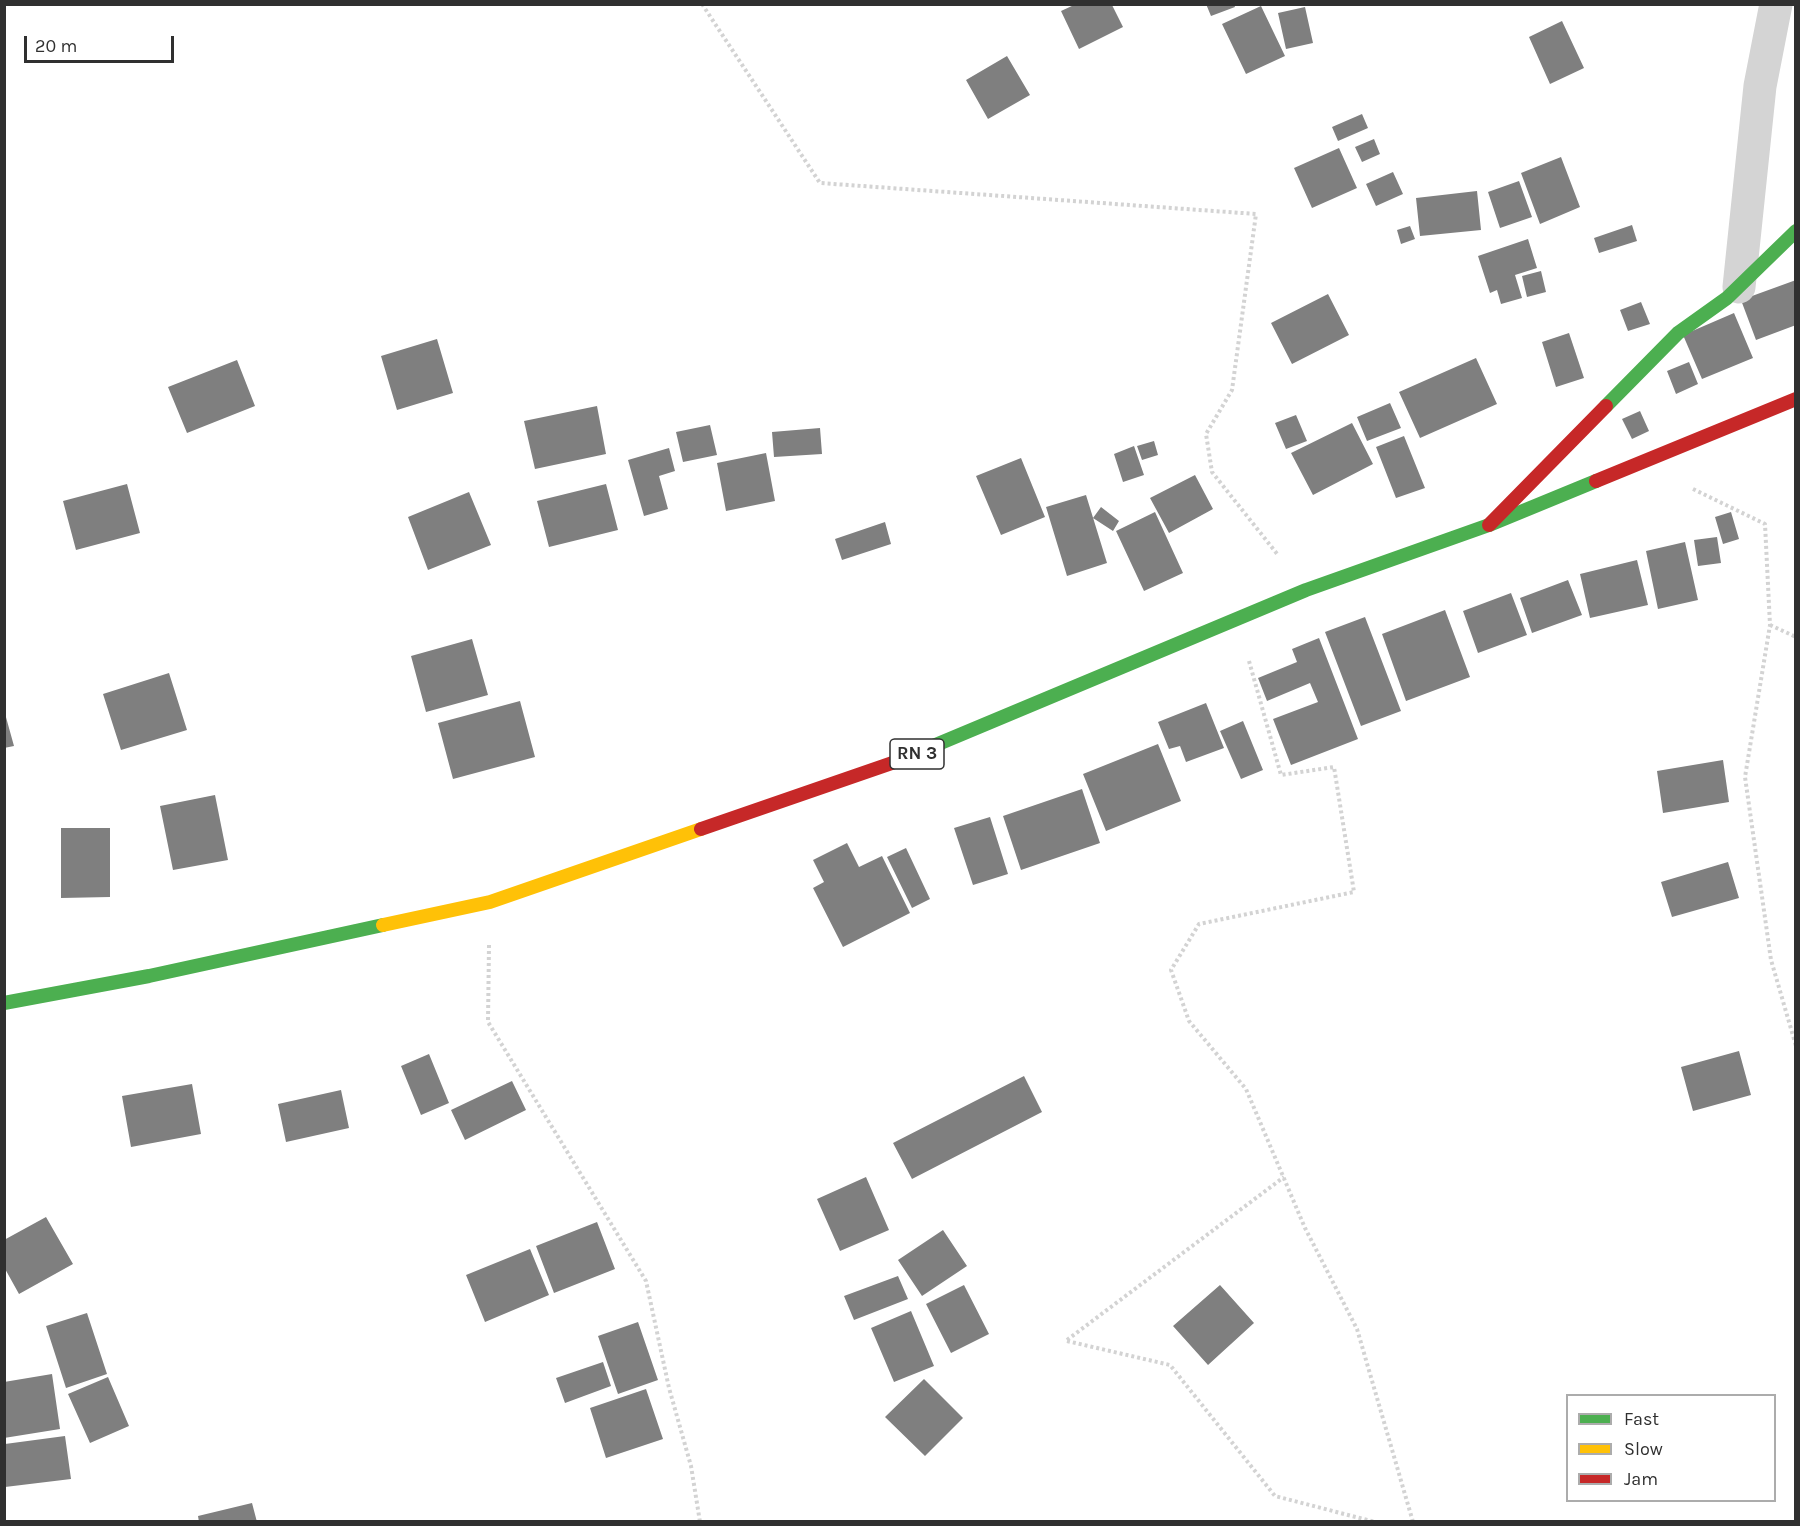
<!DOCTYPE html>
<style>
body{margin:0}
#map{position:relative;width:1800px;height:1526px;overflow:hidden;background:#fff;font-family:Karla,sans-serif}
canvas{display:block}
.frame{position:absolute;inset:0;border:6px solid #303030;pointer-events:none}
.legend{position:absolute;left:1566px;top:1394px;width:210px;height:108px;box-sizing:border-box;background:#fff;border:2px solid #acacac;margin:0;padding:8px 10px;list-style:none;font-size:18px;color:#303030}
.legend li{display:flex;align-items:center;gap:12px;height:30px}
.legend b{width:30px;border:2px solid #acacac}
.scale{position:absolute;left:24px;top:36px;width:150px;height:27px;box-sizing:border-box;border:3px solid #303030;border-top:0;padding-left:8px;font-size:18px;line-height:21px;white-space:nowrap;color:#303030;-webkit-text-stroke:4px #fff;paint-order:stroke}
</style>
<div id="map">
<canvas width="1800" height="1526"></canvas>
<div class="frame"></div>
<ul class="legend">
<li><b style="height:8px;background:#4caf50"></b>Fast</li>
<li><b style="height:8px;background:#ffc107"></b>Slow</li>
<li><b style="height:8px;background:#c62828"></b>Jam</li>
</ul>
<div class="scale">20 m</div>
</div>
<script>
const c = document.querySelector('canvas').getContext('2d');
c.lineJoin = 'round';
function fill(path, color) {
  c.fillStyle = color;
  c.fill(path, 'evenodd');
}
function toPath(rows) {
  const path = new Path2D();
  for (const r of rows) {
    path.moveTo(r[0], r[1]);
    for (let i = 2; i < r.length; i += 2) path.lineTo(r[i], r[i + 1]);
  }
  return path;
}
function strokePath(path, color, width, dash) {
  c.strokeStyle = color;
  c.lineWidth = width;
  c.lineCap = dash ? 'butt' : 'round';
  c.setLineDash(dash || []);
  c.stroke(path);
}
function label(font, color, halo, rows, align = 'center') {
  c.font = font + ' Karla,sans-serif';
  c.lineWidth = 6;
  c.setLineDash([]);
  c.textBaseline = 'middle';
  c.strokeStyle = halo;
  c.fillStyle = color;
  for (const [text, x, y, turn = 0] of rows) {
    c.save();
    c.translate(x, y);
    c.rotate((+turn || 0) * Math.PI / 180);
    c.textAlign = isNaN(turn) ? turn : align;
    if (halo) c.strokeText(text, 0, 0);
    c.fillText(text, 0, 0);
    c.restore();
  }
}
const building = toPath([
 [1206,4,1234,4,1235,7,1211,16],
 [1074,5,1112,5,1123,27,1079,49,1061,11],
 [1261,6,1285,56,1246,74,1222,24],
 [1305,7,1313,43,1286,49,1278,13],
 [1562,21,1584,68,1550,84,1529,37],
 [1007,56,1030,95,988,119,966,80],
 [1362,114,1368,128,1338,141,1332,127],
 [1374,139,1380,154,1362,162,1355,147],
 [1339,148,1357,188,1312,208,1294,168],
 [1561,157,1580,207,1540,224,1521,173],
 [1393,172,1403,194,1376,206,1366,184],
 [1519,181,1532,217,1500,228,1488,192],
 [1477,191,1481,230,1420,236,1416,198],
 [1632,225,1637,241,1599,253,1594,238],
 [1410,226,1415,239,1401,244,1397,230],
 [1528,239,1537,268,1515,275,1522,298,1501,304,1497,290,1490,293,1478,256],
 [1541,271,1546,292,1527,297,1522,276],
 [1796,280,1796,325,1756,340,1741,300],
 [1328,294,1349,335,1292,364,1271,323],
 [1641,302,1650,324,1628,331,1620,310],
 [1734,313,1753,358,1702,379,1683,335],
 [1569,333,1584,378,1556,387,1542,342],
 [437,339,453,393,397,410,381,356],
 [1476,358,1497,404,1420,438,1399,392],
 [237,360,255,406,187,433,168,387],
 [1689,362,1698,384,1676,394,1667,371],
 [1390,403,1401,428,1367,441,1357,417],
 [597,406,606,454,535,469,524,421],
 [1640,411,1649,431,1632,439,1622,419],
 [1296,415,1307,441,1286,449,1275,423],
 [1352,423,1373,464,1313,495,1291,453],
 [710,425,717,455,683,462,676,432],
 [820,428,822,454,774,457,772,432],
 [1404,436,1425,488,1396,498,1376,447],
 [1154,441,1158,455,1142,460,1137,446],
 [1134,446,1144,475,1123,482,1114,454],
 [669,448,675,471,659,476,668,509,644,516,628,460],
 [766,453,775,501,726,511,717,463],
 [1021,458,1045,517,1001,535,976,476],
 [1195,475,1213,509,1169,533,1150,498],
 [127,484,140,533,76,550,63,501],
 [606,484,618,530,549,547,537,501],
 [469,492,491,545,428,570,408,517],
 [1086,495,1107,563,1067,576,1046,507],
 [1101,507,1119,521,1113,531,1093,518],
 [1155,512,1183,573,1144,591,1116,531],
 [1731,512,1739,539,1723,544,1715,517],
 [885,522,891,544,842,560,835,539],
 [1717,537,1721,563,1698,566,1694,540],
 [1685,542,1698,600,1658,609,1646,551],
 [1637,560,1648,605,1590,618,1580,574],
 [1568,580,1582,615,1532,633,1520,598],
 [1511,593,1527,635,1478,653,1463,611],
 [1445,610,1470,677,1406,701,1382,634],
 [1365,617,1401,711,1361,726,1325,632],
 [1319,638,1358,739,1291,765,1273,719,1318,702,1310,683,1267,701,1258,678,1297,662,1292,649],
 [472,639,488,695,426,712,411,656],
 [169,673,187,730,121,750,103,694],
 [520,701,535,757,453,779,438,723],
 [1206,703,1224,748,1186,762,1180,746,1169,749,1158,722],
 [4,710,14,746,4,748],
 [1243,721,1263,770,1241,779,1220,731],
 [1158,744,1181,801,1106,831,1083,774],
 [1723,760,1729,802,1663,813,1657,771],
 [1082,789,1100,843,1021,870,1003,816],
 [215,795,228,860,173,870,160,806],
 [990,817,1008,874,973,885,954,828],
 [61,828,110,828,110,897,61,898],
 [847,843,859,867,882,856,910,913,843,947,813,888,824,882,813,860],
 [906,848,930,899,912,908,887,857],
 [1728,862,1739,898,1672,917,1661,882],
 [1739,1051,1751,1095,1693,1111,1681,1067],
 [429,1054,449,1103,421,1115,401,1066],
 [1024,1076,1042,1112,912,1179,893,1143],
 [512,1081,526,1110,465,1140,451,1110],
 [192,1084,201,1134,131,1147,122,1096],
 [341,1090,349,1128,286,1142,278,1104],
 [866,1177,889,1230,840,1251,817,1199],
 [46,1217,73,1264,19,1294,4,1267,4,1240],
 [597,1222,615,1269,554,1293,536,1246],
 [943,1230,967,1266,922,1296,898,1260],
 [530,1249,549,1295,485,1322,466,1275],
 [898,1276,908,1299,854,1320,844,1296],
 [964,1285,989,1334,951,1353,926,1304],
 [1220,1285,1254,1323,1208,1365,1173,1326],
 [911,1311,934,1366,894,1382,871,1328],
 [87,1313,107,1374,66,1388,46,1326],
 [638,1322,658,1380,618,1394,598,1336],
 [603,1362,611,1386,565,1403,556,1378],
 [52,1374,60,1429,4,1438,4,1382],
 [108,1377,129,1426,90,1443,68,1394],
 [924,1379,963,1418,925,1456,885,1417],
 [646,1389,663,1439,606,1458,590,1408],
 [65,1436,71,1479,5,1487,5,1444],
 [252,1503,257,1522,199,1522,198,1516]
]);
const path = toPath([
 [702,4,820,183,1256,214,1232,390,1206,434,1212,472,1278,555],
 [1693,489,1765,524,1770,625,1745,777,1771,960,1796,1046],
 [1770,625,1796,637],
 [1249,661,1281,775,1334,767,1354,892,1199,924,1171,970,1189,1021,1246,1089,1305,1228,1357,1329,1413,1522],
 [489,945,488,1022,646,1281,669,1388,691,1466,700,1522],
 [1067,1340,1284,1177],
 [1067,1341,1170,1365,1275,1496,1375,1522]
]);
const street = toPath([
 [1739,287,1760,86,1776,4]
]);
const fast = toPath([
 [1606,406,1678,333,1727,298,1796,231],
 [895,762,1306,590,1489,525,1596,481],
 [4,1003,149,976,383,925]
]);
const slow = toPath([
 [383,925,490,902,701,829]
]);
const jam = toPath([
 [1596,481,1796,399],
 [1489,525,1606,406],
 [701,829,895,762]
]);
const shields = [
 [917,754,54]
];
const shieldNames = [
 ["RN 3",917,754]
];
fill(building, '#7f7f7f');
strokePath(path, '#d3d3d3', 4, [3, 3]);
strokePath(street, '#d4d4d4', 33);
strokePath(fast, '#4caf50', 14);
strokePath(slow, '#ffc107', 14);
strokePath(jam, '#c62828', 14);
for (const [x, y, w] of shields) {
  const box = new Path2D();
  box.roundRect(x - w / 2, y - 15, w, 30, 4.5);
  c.fillStyle = '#fff';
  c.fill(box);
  strokePath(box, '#303030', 1.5);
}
label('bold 18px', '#303030', null, shieldNames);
</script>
